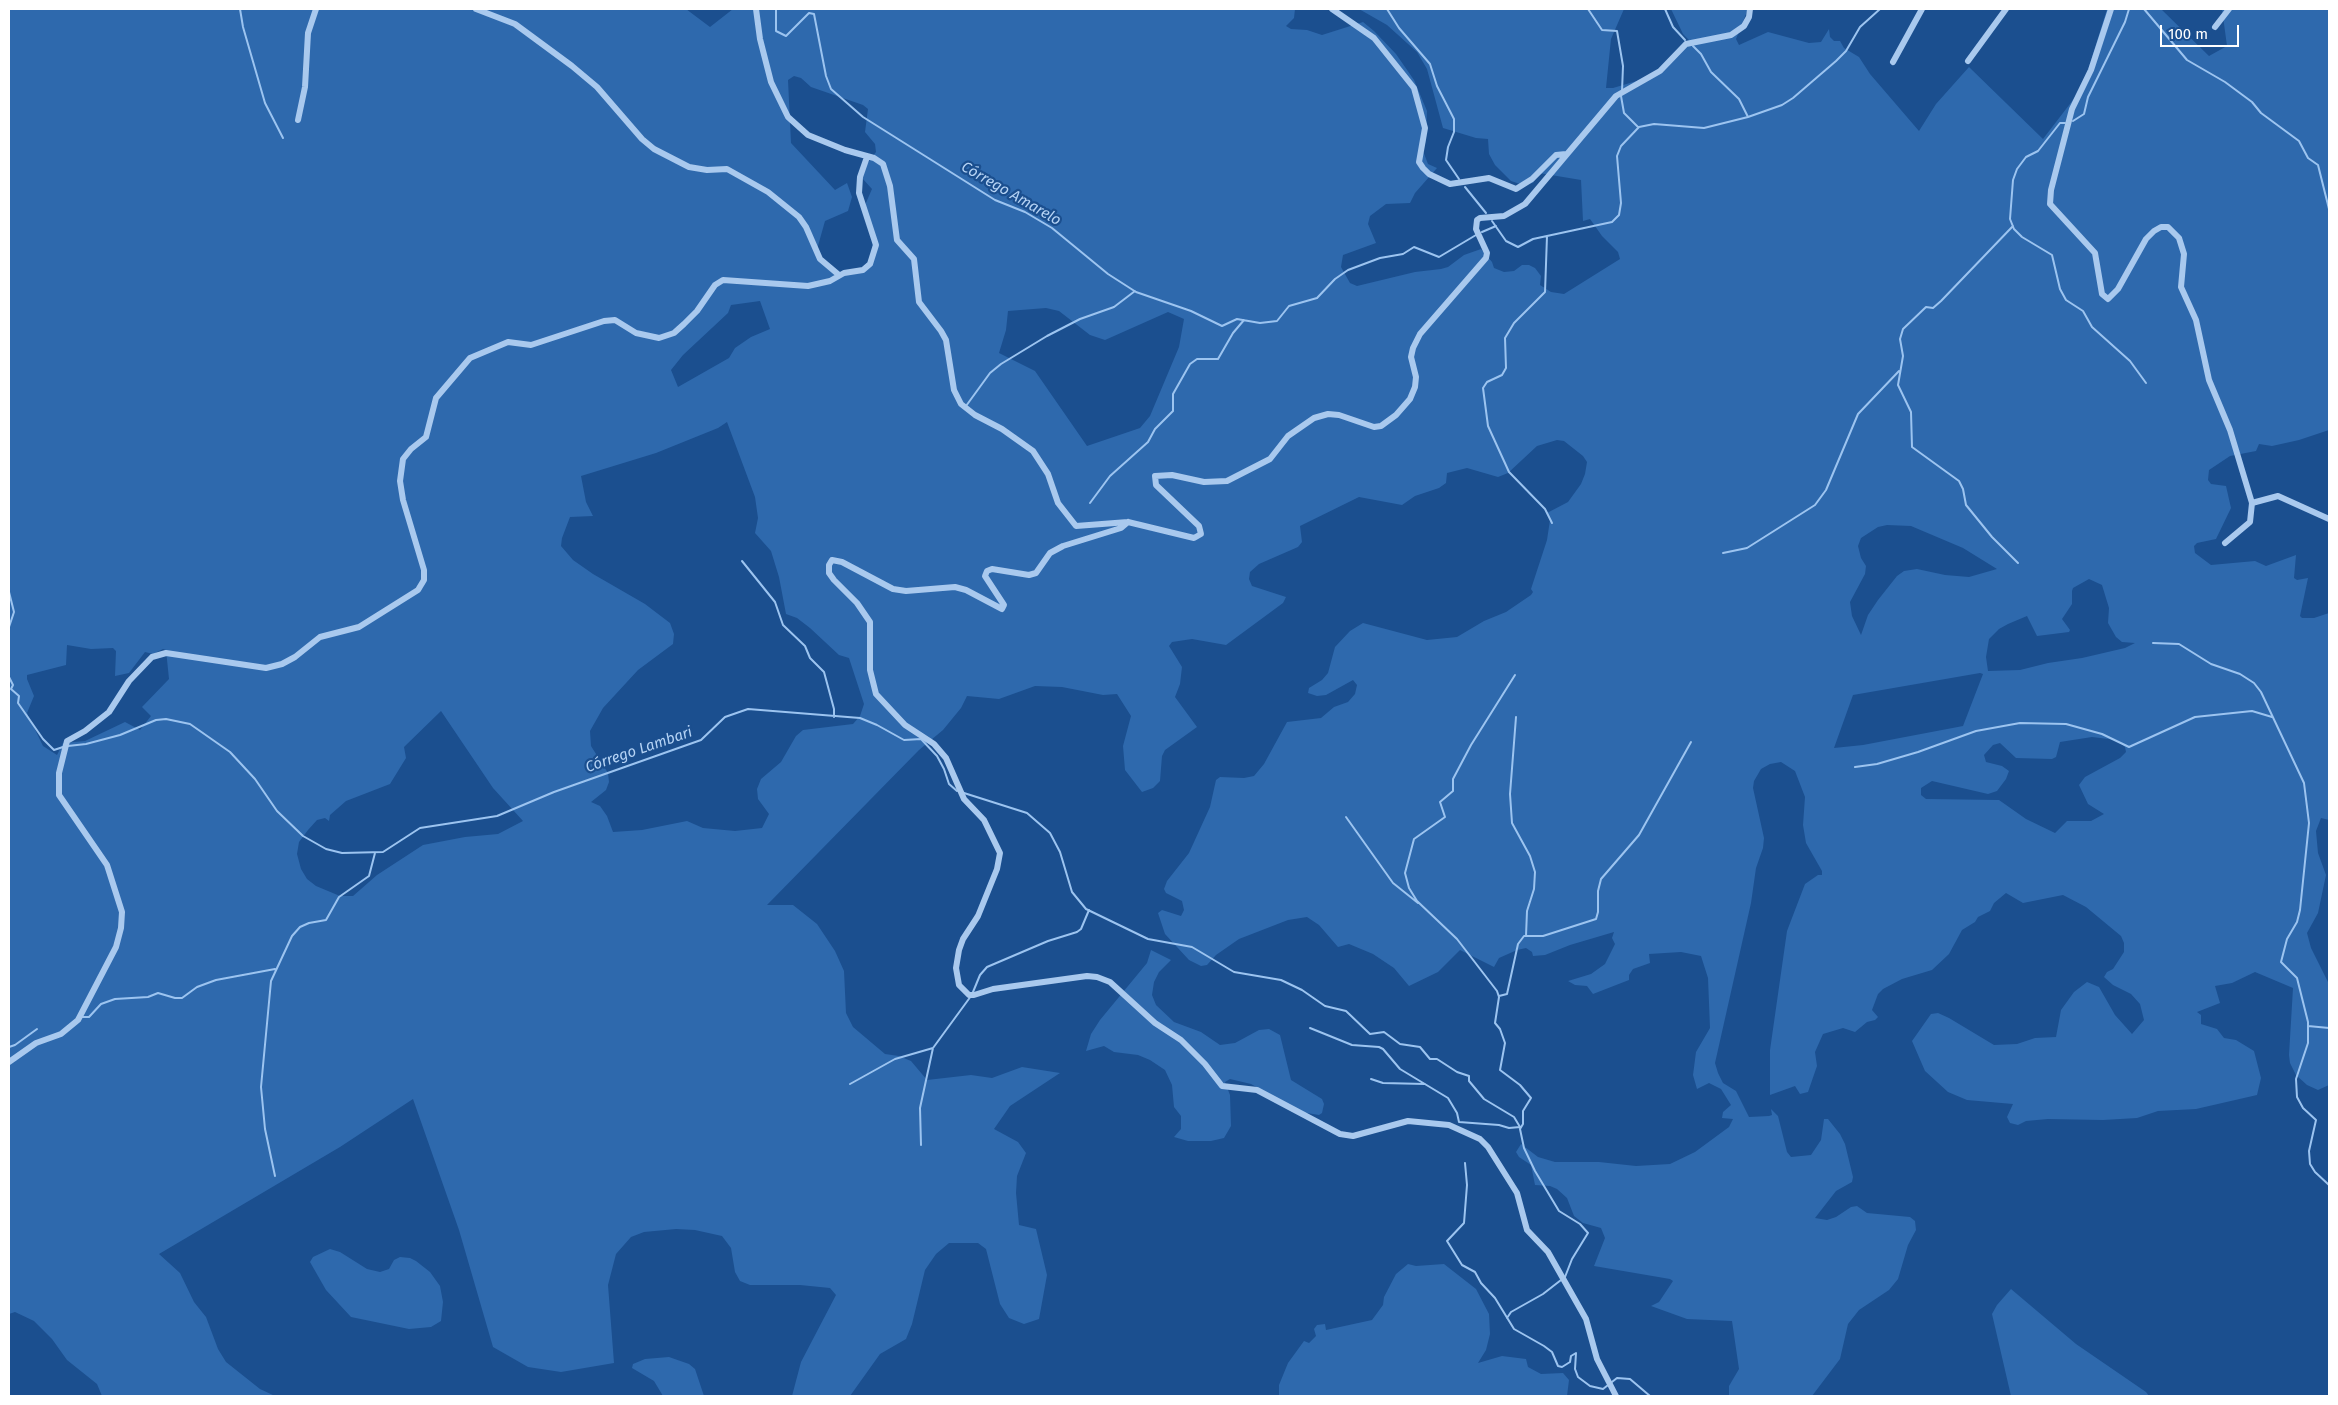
<!DOCTYPE html>
<meta charset="utf-8">
<style>
body{margin:0}
#map{position:relative;width:2338px;height:1405px;overflow:hidden;background:#1b4f8f;font-family:"Fira Sans",sans-serif}
canvas{display:block}
.frame{position:absolute;inset:0;border:10px solid #fff;pointer-events:none}
.scale{position:absolute;left:2160px;top:25px;width:79px;height:22px;box-sizing:border-box;border:2px solid #fff;border-top:0;padding-left:6px;font-size:15px;line-height:18px;white-space:nowrap;color:#fff;-webkit-text-stroke:4px #1b4f8f;paint-order:stroke}
</style>
<div id="map">
<canvas width="2338" height="1405"></canvas>
<div class="frame"></div>
<div class="scale">100 m</div>
</div>
<script>
const c = document.querySelector('canvas').getContext('2d');
c.lineJoin = 'round';
function fill(path, color) {
  c.fillStyle = color;
  c.fill(path, 'evenodd');
}
function toPath(rows) {
  const path = new Path2D();
  for (const r of rows) {
    path.moveTo(r[0], r[1]);
    for (let i = 2; i < r.length; i += 2) path.lineTo(r[i], r[i + 1]);
  }
  return path;
}
function strokePath(path, color, width, dash) {
  c.strokeStyle = color;
  c.lineWidth = width;
  c.lineCap = dash ? 'butt' : 'round';
  c.setLineDash(dash || []);
  c.stroke(path);
}
function label(font, color, halo, rows, align = 'center') {
  c.font = font + ' "Fira Sans",sans-serif';
  c.lineWidth = 4.5;
  c.setLineDash([]);
  c.textBaseline = 'middle';
  c.strokeStyle = halo;
  c.fillStyle = color;
  for (const [text, x, y, turn = 0] of rows) {
    c.save();
    c.translate(x, y);
    c.rotate((+turn || 0) * Math.PI / 180);
    c.textAlign = isNaN(turn) ? turn : align;
    if (halo) c.strokeText(text, 0, 0);
    c.fillText(text, 0, 0);
    c.restore();
  }
}
const green = toPath([
 [9,9,686,9,710,27,733,9,1295,9,1294,18,1286,26,1291,29,1307,30,1322,35,1363,22,1374,31,1396,54,1414,80,1427,111,1426,140,1423,151,1428,164,1437,168,1415,193,1410,203,1386,204,1370,216,1368,224,1376,243,1343,255,1341,267,1350,283,1357,286,1415,272,1441,269,1448,267,1464,255,1481,249,1492,262,1494,268,1504,272,1514,271,1522,265,1529,265,1535,268,1541,276,1540,285,1551,292,1564,294,1620,259,1618,252,1602,236,1590,219,1583,221,1581,180,1539,173,1533,183,1523,185,1511,181,1495,165,1489,154,1488,139,1476,138,1443,128,1427,69,1417,52,1387,25,1359,9,1624,9,1611,39,1606,88,1613,88,1650,77,1689,40,1683,34,1671,9,1748,9,1736,39,1739,45,1768,32,1809,43,1821,42,1829,29,1830,37,1834,41,1840,41,1844,48,1859,57,1870,74,1919,131,1936,104,1969,67,2043,139,2076,96,2088,70,2107,9,2161,9,2209,56,2227,46,2222,9,2329,9,2329,430,2299,440,2272,446,2259,444,2256,451,2230,456,2209,470,2208,480,2211,484,2226,486,2231,508,2216,539,2197,543,2194,546,2195,553,2211,565,2255,561,2266,566,2296,555,2294,578,2297,580,2308,578,2300,616,2302,618,2314,618,2329,613,2329,820,2321,818,2316,831,2318,853,2326,875,2318,913,2307,933,2311,948,2329,984,2329,1085,2318,1090,2307,1085,2296,1075,2290,1063,2289,1055,2293,988,2255,972,2232,983,2215,986,2220,1003,2197,1012,2201,1015,2201,1024,2217,1029,2224,1038,2236,1040,2254,1051,2261,1078,2257,1095,2196,1109,2158,1111,2137,1118,2103,1120,2048,1119,2026,1121,2018,1125,2010,1123,2007,1117,2013,1104,1967,1100,1948,1092,1925,1071,1912,1041,1931,1014,1938,1013,1949,1018,1994,1045,2017,1044,2035,1038,2056,1037,2061,1010,2074,992,2087,982,2099,987,2115,1015,2132,1034,2144,1020,2140,1004,2131,994,2113,985,2104,977,2107,972,2113,969,2124,952,2124,943,2121,936,2086,907,2063,895,2023,903,2006,893,1994,903,1990,911,1978,917,1975,922,1962,930,1949,954,1932,970,1902,979,1883,989,1878,994,1872,1010,1878,1017,1875,1020,1867,1022,1855,1032,1843,1028,1823,1034,1815,1052,1817,1066,1808,1092,1800,1094,1795,1086,1770,1095,1770,1050,1787,931,1805,884,1818,875,1822,875,1822,871,1806,843,1803,825,1805,797,1795,771,1781,762,1770,764,1761,769,1754,781,1753,788,1764,838,1763,848,1756,868,1751,903,1715,1063,1718,1073,1723,1083,1736,1091,1749,1117,1769,1116,1772,1115,1771,1109,1778,1116,1787,1152,1791,1157,1811,1155,1821,1140,1824,1119,1828,1119,1840,1134,1845,1144,1853,1177,1852,1182,1836,1191,1815,1218,1827,1220,1836,1217,1851,1207,1857,1206,1867,1213,1910,1217,1915,1221,1916,1230,1908,1245,1898,1279,1889,1290,1859,1310,1848,1324,1840,1359,1812,1396,1729,1396,1729,1386,1739,1369,1732,1321,1687,1319,1651,1306,1659,1302,1673,1281,1670,1279,1594,1266,1605,1238,1601,1228,1583,1223,1574,1216,1567,1198,1557,1189,1550,1186,1535,1185,1531,1165,1519,1157,1516,1152,1521,1144,1538,1157,1555,1162,1599,1162,1636,1166,1670,1164,1695,1152,1729,1127,1733,1119,1722,1118,1723,1112,1731,1105,1721,1089,1709,1083,1697,1089,1693,1075,1696,1052,1710,1028,1708,978,1701,956,1681,952,1649,954,1650,963,1633,969,1629,975,1629,980,1593,994,1587,986,1575,985,1568,981,1591,974,1605,964,1615,944,1612,938,1614,932,1570,945,1545,955,1533,956,1532,952,1526,948,1517,950,1499,958,1494,967,1460,950,1438,972,1409,986,1394,968,1373,954,1349,944,1338,947,1319,925,1307,917,1288,920,1239,939,1216,955,1207,965,1201,966,1189,960,1165,934,1158,913,1162,910,1181,916,1184,910,1182,901,1166,893,1164,889,1167,881,1189,853,1210,807,1216,780,1220,777,1244,778,1254,776,1264,764,1287,722,1321,718,1334,707,1348,702,1355,694,1357,685,1353,680,1326,695,1317,696,1308,693,1309,688,1322,680,1328,673,1335,647,1350,631,1363,623,1427,640,1457,637,1484,621,1506,612,1531,595,1533,592,1531,589,1547,540,1550,520,1547,513,1568,502,1581,484,1585,474,1587,462,1583,456,1564,441,1557,440,1537,446,1508,473,1498,477,1467,468,1447,473,1446,483,1439,488,1415,496,1402,505,1359,497,1300,526,1302,542,1298,547,1259,564,1250,572,1249,579,1252,586,1286,597,1283,603,1226,645,1192,639,1172,642,1169,646,1182,667,1180,684,1175,697,1197,727,1165,750,1162,756,1160,781,1153,788,1142,792,1125,770,1123,746,1131,716,1117,694,1103,695,1062,687,1035,686,999,699,967,696,961,708,943,730,919,750,767,905,793,905,817,924,835,951,844,971,846,1013,853,1027,885,1054,899,1056,911,1061,927,1080,971,1075,992,1078,1022,1067,1060,1073,1010,1106,994,1129,1018,1142,1026,1153,1017,1176,1016,1193,1019,1225,1036,1229,1047,1275,1039,1319,1024,1324,1009,1318,1000,1304,986,1249,978,1243,949,1243,936,1254,925,1270,912,1324,906,1339,880,1354,850,1396,792,1396,801,1362,836,1295,830,1288,800,1285,750,1285,740,1281,735,1272,731,1248,722,1236,695,1230,676,1229,644,1232,631,1237,616,1254,608,1285,614,1363,561,1372,528,1367,493,1347,459,1230,413,1099,340,1147,159,1254,180,1273,194,1302,206,1317,218,1349,226,1362,260,1389,275,1396,102,1396,97,1384,67,1360,52,1339,34,1321,15,1312,9,1314],
 [794,76,801,78,811,87,863,105,868,109,865,132,875,144,876,152,866,165,862,178,872,189,865,205,873,242,870,260,860,270,842,273,835,271,816,253,825,221,848,211,852,197,847,183,835,190,791,143,788,80],
 [760,301,770,329,751,337,735,348,729,358,678,387,671,370,683,355,728,313,731,305],
 [1046,308,1059,311,1090,335,1105,340,1168,312,1184,319,1179,347,1150,416,1140,428,1087,446,1035,371,999,353,1006,330,1008,311],
 [727,422,755,497,758,518,755,533,771,551,779,577,786,614,797,618,810,628,839,655,849,658,864,704,860,716,853,724,803,730,796,736,781,762,761,779,757,789,758,799,769,814,762,828,735,831,703,828,687,821,642,830,613,832,607,816,600,806,591,802,606,790,609,782,608,773,591,746,590,731,603,708,638,670,673,644,674,634,670,623,645,604,593,574,573,560,561,546,562,538,570,517,593,516,586,502,581,476,656,453,718,428],
 [1887,525,1911,526,1963,548,1997,569,1969,577,1945,575,1917,569,1904,571,1897,576,1878,600,1868,615,1861,635,1852,616,1850,602,1865,574,1866,566,1861,558,1858,546,1861,538,1878,527],
 [2089,579,2102,585,2109,608,2108,623,2116,637,2122,642,2135,643,2125,648,2082,658,2048,663,2020,670,1988,671,1986,657,1989,639,1999,629,2008,624,2027,616,2037,636,2069,632,2070,630,2062,619,2072,604,2072,591,2073,588],
 [67,645,91,649,113,648,116,651,115,676,129,673,145,652,153,654,163,649,166,650,169,679,142,707,151,716,140,730,125,722,85,741,63,743,57,755,43,746,27,713,34,696,27,679,27,675,66,665],
 [1980,673,1983,674,1963,726,1863,745,1834,748,1853,695],
 [441,711,493,788,523,821,498,834,465,837,423,845,377,875,353,896,340,896,316,886,307,879,301,869,297,854,299,842,308,830,317,820,325,818,329,821,330,815,346,801,390,784,406,758,404,747],
 [2092,737,2117,740,2125,747,2126,752,2120,758,2085,777,2079,785,2088,804,2104,814,2091,821,2067,821,2055,833,2026,819,1999,800,1926,799,1921,795,1921,788,1932,781,1988,794,1997,791,2006,779,2009,771,2002,766,1986,762,1984,755,1993,745,2000,743,2016,758,2052,759,2056,757,2060,742],
 [1151,950,1171,960,1159,972,1154,982,1152,995,1156,1005,1174,1022,1201,1032,1220,1045,1235,1043,1259,1030,1269,1029,1280,1035,1291,1080,1322,1099,1324,1104,1322,1113,1319,1115,1301,1112,1251,1084,1230,1079,1225,1082,1230,1095,1231,1126,1224,1138,1211,1141,1188,1141,1174,1137,1181,1129,1181,1116,1174,1107,1172,1085,1165,1070,1150,1060,1138,1055,1114,1052,1104,1046,1086,1051,1091,1034,1100,1020,1147,963],
 [330,1249,340,1252,367,1269,380,1272,389,1269,394,1260,400,1257,410,1258,416,1261,430,1272,440,1286,443,1302,441,1321,431,1327,409,1329,351,1317,326,1290,310,1262,313,1257],
 [1408,1264,1416,1266,1444,1264,1476,1289,1489,1314,1490,1334,1486,1350,1478,1363,1502,1356,1526,1359,1528,1367,1541,1374,1563,1373,1569,1380,1567,1396,1279,1396,1279,1385,1288,1363,1304,1341,1309,1343,1316,1336,1314,1329,1317,1325,1325,1324,1326,1330,1372,1320,1383,1305,1384,1297,1396,1274],
 [2011,1289,2076,1344,2146,1392,2149,1396,2011,1396,1992,1314,1997,1305],
 [669,1357,689,1364,695,1369,704,1396,663,1396,654,1381,632,1368,633,1364,645,1359]
]);
const stream = toPath([
 [240,9,243,27,265,103,283,138],
 [776,9,776,31,786,36,809,13,814,14,826,76,831,89,863,117,995,200,1025,212,1052,228,1108,274,1136,292,1191,311,1222,326,1237,319,1260,323,1277,321,1289,306,1317,298,1335,279,1348,270,1380,258,1403,254,1414,247,1439,257,1476,235],
 [1387,9,1399,28,1430,64,1437,86,1454,119,1454,132,1448,147,1446,160,1459,179],
 [1588,9,1602,30,1617,31,1623,66,1622,91],
 [1665,9,1673,27,1685,40],
 [2144,9,2187,60,2225,82,2252,102,2261,113,2299,141,2308,158,2318,165,2329,209],
 [1693,46,1701,54,1711,72,1739,99,1748,117],
 [1621,96,1624,113,1638,127],
 [2073,121,2084,114,2088,97,2125,22,2129,9],
 [2065,123,2060,123,2038,151,2026,157,2017,169,2013,180,2010,219,2014,229,2022,237,2052,255,2060,289,2066,300,2083,311,2092,327,2130,361,2146,383],
 [1465,187,1486,213],
 [1492,221,1506,241,1518,247,1533,239,1612,222,1619,215,1621,203,1617,156,1621,146,1639,127,1654,124,1704,128,1748,117,1782,105,1793,98,1836,61,1846,51,1860,27,1880,9],
 [2013,226,1941,301,1933,308,1926,307,1903,329,1900,339,1903,356,1898,385,1911,412,1912,447,1959,481,1963,489,1966,505,1992,537,2018,563],
 [1482,232,1496,226],
 [1547,236,1545,292,1514,323,1505,338,1506,368,1502,375,1487,382,1483,388,1488,426,1509,472,1545,509,1552,523],
 [966,406,990,373,1001,364,1047,336,1080,319,1114,307,1135,291],
 [1090,503,1110,476,1148,442,1155,429,1173,411,1173,394,1190,364,1197,359,1218,359,1233,333,1244,320],
 [1723,553,1747,548,1815,505,1826,490,1858,414,1899,371],
 [742,561,775,602,783,625,805,646,810,658,824,672,834,709,834,717],
 [9,592,14,612,9,627],
 [2153,643,2179,644,2211,664,2240,674,2254,683,2261,692,2304,783,2309,823,2300,910,2297,922,2287,939,2281,962,2297,978,2308,1022,2308,1043,2296,1079,2297,1097,2303,1108,2316,1120,2309,1151,2310,1164,2315,1172,2329,1185],
 [1515,675,1471,745,1453,779,1453,791,1440,802,1445,817,1414,839,1405,873,1409,888,1417,901,1457,939,1497,991,1499,997,1495,1023,1500,1029,1505,1043,1500,1070,1520,1085,1531,1098,1523,1111,1523,1124,1520,1129,1524,1148,1535,1171,1559,1211,1580,1224,1588,1233,1572,1259,1565,1277],
 [9,677,13,685,11,689,19,696,18,703,43,739,54,750,63,747],
 [1516,717,1510,794,1512,823,1530,856,1535,872,1534,889,1527,911,1526,936],
 [68,746,86,744,120,735,156,720,166,719,190,724,230,752,255,779,277,811,303,836,326,849,342,853,383,852,420,828,497,816,554,792,701,740,725,717,748,709,860,718,877,725,904,740,921,739,937,756,944,769,949,784,957,791],
 [1855,767,1877,764,1918,752,1976,731,2020,723,2066,724,2102,734,2129,747,2195,717,2252,711,2272,717],
 [964,793,1027,813,1050,833,1060,852,1072,892,1086,909,1148,939,1192,947,1234,972,1281,980,1302,990,1325,1006,1346,1011,1370,1034,1384,1032,1400,1044,1420,1047,1430,1059,1437,1059,1457,1072,1469,1076,1469,1081,1484,1099,1514,1117,1520,1127],
 [1346,817,1393,883,1418,903],
 [973,992,980,975,987,967,1048,941,1077,932,1081,929,1089,910],
 [1499,996,1507,994,1518,944,1524,936,1543,936,1596,919,1598,912,1598,891,1601,879,1639,835,1691,742],
 [81,1017,89,1017,101,1004,115,999,148,997,158,993,175,998,182,998,197,987,216,980,275,969],
 [2308,1026,2329,1028],
 [1310,1028,1352,1045,1379,1047,1383,1049,1400,1069,1448,1098,1457,1113,1459,1122,1499,1125,1509,1128,1520,1127],
 [9,1047,15,1045,37,1029],
 [1371,1079,1383,1083,1425,1084],
 [850,1084,895,1059,933,1048],
 [921,1145,920,1108,933,1048,971,996],
 [1465,1163,1467,1185,1464,1223,1447,1241,1462,1265,1475,1272,1481,1283,1495,1298,1514,1329,1544,1346,1552,1352,1558,1366,1562,1367,1570,1362,1571,1356,1576,1353,1575,1369,1578,1377,1590,1386,1603,1389,1617,1378,1630,1379,1650,1396],
 [275,1176,265,1129,261,1087,271,981,292,936,300,927,309,923,326,920,339,897,369,876,375,853],
 [1507,1318,1511,1312,1543,1294,1561,1280]
]);
const minor = toPath([
 [476,9,515,24,572,66,597,87,642,139,654,149,689,167,707,170,727,169,768,192,799,217,806,227,820,259,839,275],
 [756,9,760,39,771,82,788,117,808,135,845,150,874,158,883,164,890,186,897,240,914,259,919,302,941,331,946,340,954,390,961,404,975,415,1002,429,1033,451,1048,474,1058,503,1076,526,1128,522,1194,538,1201,534,1199,526,1156,485,1155,476,1172,475,1204,482,1227,481,1270,459,1288,436,1314,418,1328,414,1339,415,1374,427,1381,426,1396,415,1410,399,1415,387,1416,377,1411,357,1413,348,1420,334,1486,258,1487,253,1476,229,1477,220,1480,218,1504,216,1525,204,1616,96,1660,71,1686,44,1731,35,1744,26,1749,17,1750,9],
 [1332,9,1374,38,1414,88,1425,128,1419,162,1423,168,1429,174,1450,184,1489,178,1516,189,1532,179,1556,155,1566,154],
 [2111,9,2091,70,2072,109,2051,190,2050,204,2095,253,2102,294,2108,299,2118,289,2146,239,2154,231,2161,227,2168,227,2179,238,2184,254,2181,287,2196,320,2209,380,2230,430,2252,503,2250,522,2225,543],
 [2215,27,2229,9],
 [1968,61,2006,9],
 [1893,62,1922,9],
 [298,120,305,87,308,33,316,9],
 [2252,503,2278,496,2329,519],
 [1128,522,1121,528,1063,546,1050,553,1036,573,1029,575,992,569,987,571,985,576,1004,605,1002,609,966,590,955,587,906,591,893,589,842,562,832,560,829,565,829,573,834,580,857,603,870,622,870,670,876,694,905,725,934,744,946,758,964,799,984,820,1000,853,997,869,978,916,963,939,959,950,956,968,959,985,969,995,974,995,993,989,1087,976,1097,977,1110,982,1155,1023,1181,1040,1205,1064,1222,1086,1257,1090,1340,1134,1353,1136,1408,1121,1449,1125,1480,1139,1488,1147,1517,1193,1527,1230,1548,1252,1586,1319,1597,1359,1616,1396],
 [9,1062,36,1043,61,1034,78,1020,116,947,121,928,122,912,107,865,59,795,59,773,67,741,85,731,109,712,129,681,152,657,166,653,266,668,282,664,295,657,320,637,359,627,418,590,424,580,424,570,403,500,400,481,403,459,411,449,426,437,436,398,470,358,508,342,531,345,604,321,615,320,636,333,659,338,674,333,684,324,697,311,715,285,723,280,808,286,830,281,844,273,863,270,870,264,876,245,859,193,860,177,867,157]
]);
const waterNames = [
 ["Córrego Amarelo",1011,194,30],
 ["Córrego Lambari",639,750,-19]
];
fill(green, '#2e69ad');
strokePath(stream, '#9cc4f0', 2);
strokePath(minor, '#a9c9ee', 6);
label('italic 15px', '#b5d3f5', '#1b4f8f', waterNames);
</script>
